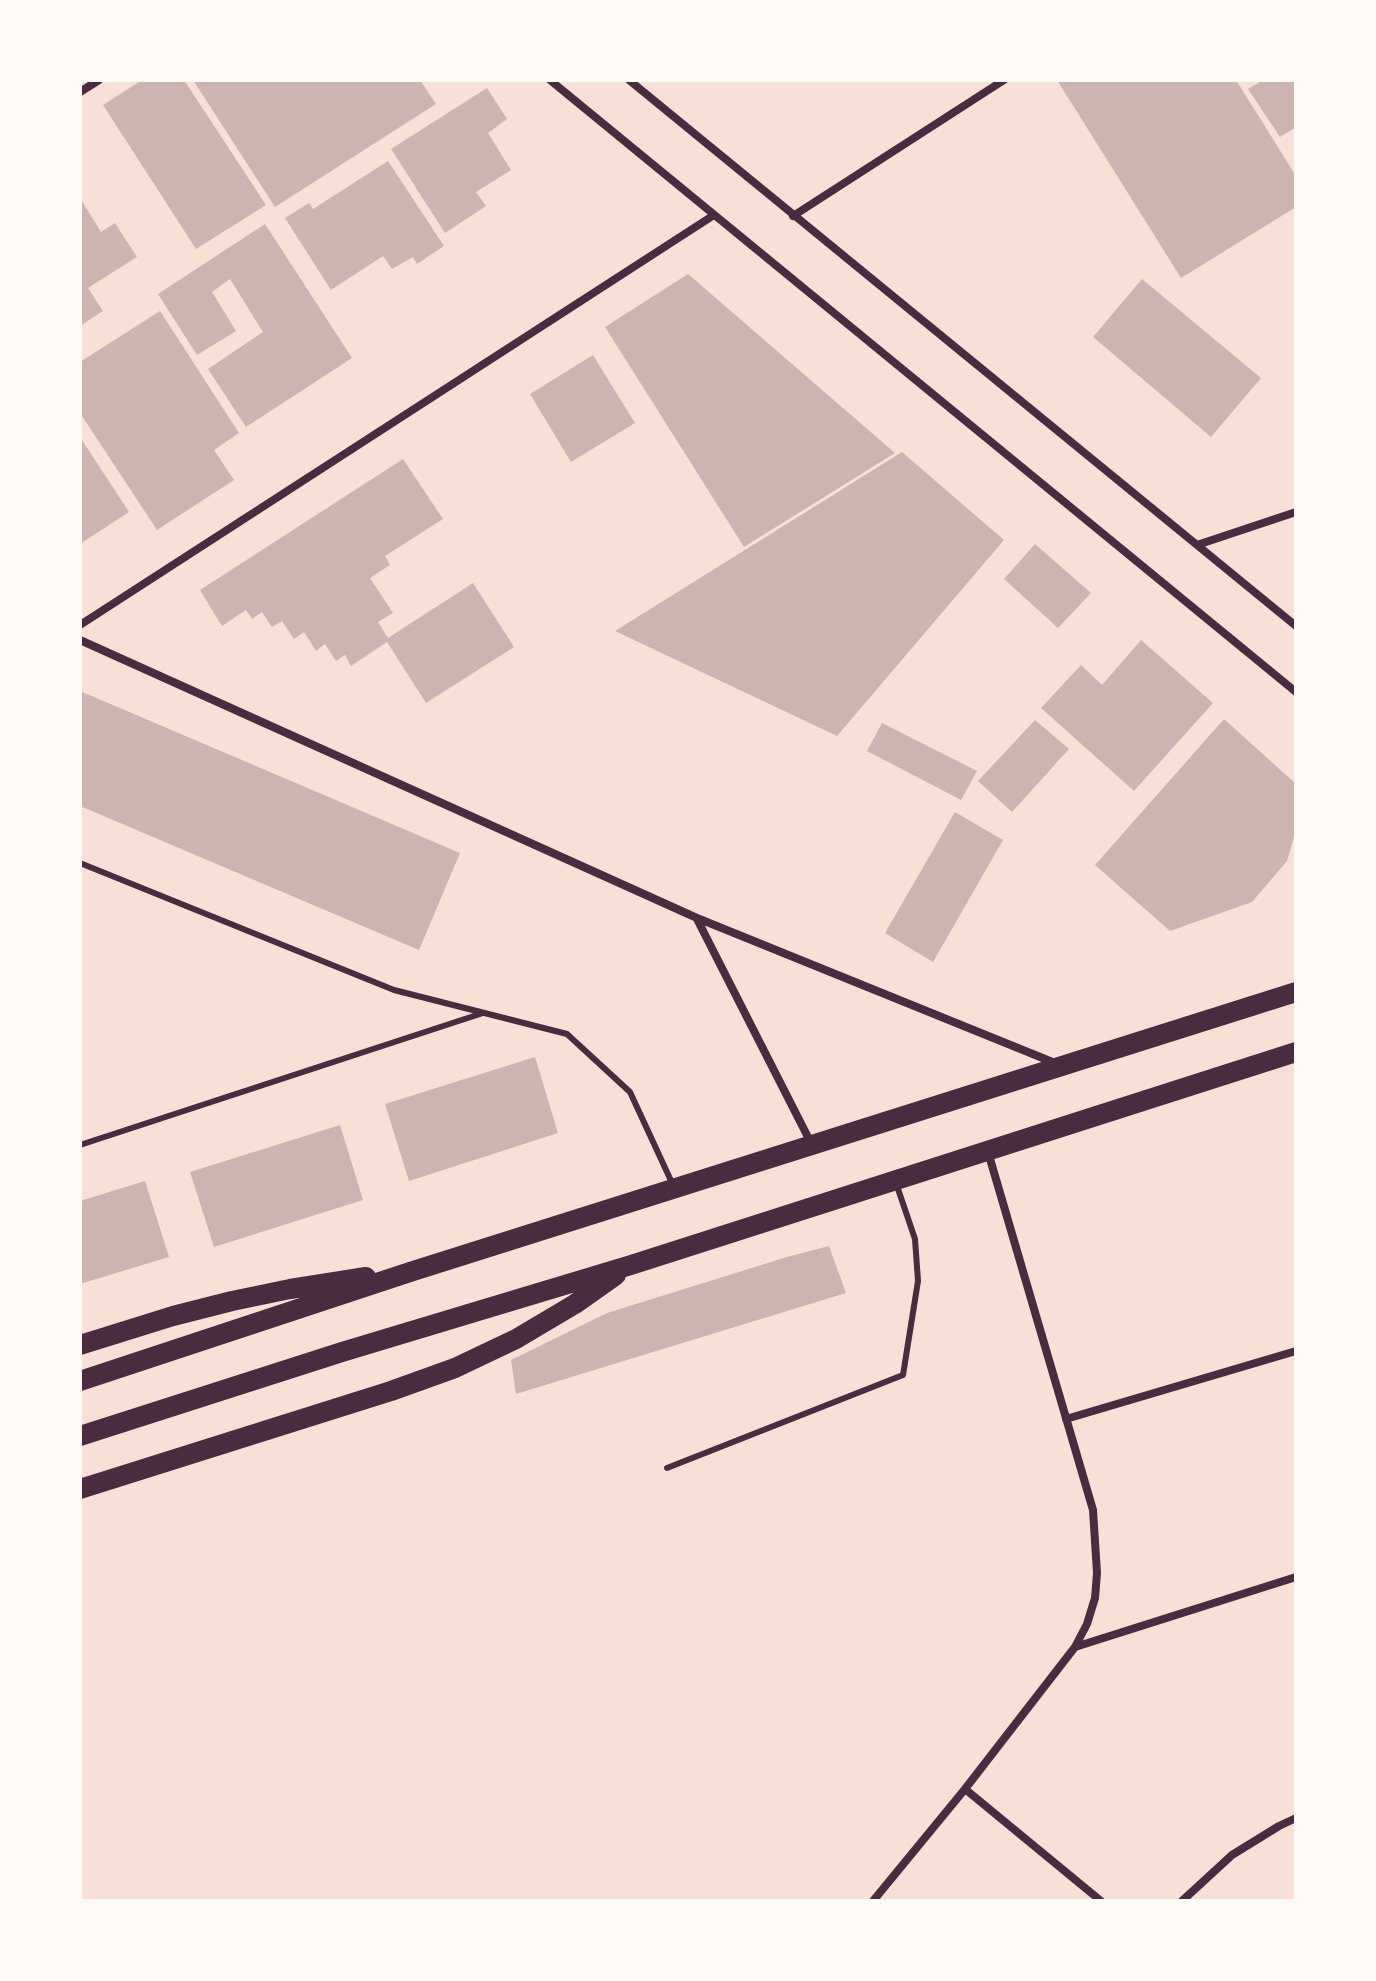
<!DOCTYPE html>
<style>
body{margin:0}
#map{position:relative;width:1376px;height:1981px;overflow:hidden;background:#f7e1d7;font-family:Merriweather,serif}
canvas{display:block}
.frame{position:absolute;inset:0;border:82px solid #fffaf5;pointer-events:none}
</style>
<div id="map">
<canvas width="1376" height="1981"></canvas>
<div class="frame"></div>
</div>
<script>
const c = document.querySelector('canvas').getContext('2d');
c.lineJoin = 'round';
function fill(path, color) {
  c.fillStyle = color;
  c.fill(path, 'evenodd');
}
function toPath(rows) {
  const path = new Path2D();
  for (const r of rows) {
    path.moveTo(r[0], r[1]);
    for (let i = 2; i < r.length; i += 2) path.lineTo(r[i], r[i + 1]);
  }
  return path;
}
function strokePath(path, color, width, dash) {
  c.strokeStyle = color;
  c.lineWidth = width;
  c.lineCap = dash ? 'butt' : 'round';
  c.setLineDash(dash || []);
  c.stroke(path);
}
const building = toPath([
 [142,80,184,80,266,205,196,249,103,105],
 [193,80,420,80,436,104,275,207],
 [1057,80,1236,80,1296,176,1296,207,1181,278],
 [1263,80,1296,80,1296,127,1280,137,1248,89],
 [487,88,507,119,488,133,511,170,476,192,486,206,445,233,391,149],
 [388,161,444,246,417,264,413,257,392,269,383,256,331,290,285,218,309,203,313,209],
 [80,198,101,232,115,223,137,257,88,288,103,311,80,326],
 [265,224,352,358,246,427,208,369,263,332,230,279,212,292,236,331,197,355,158,294],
 [688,274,895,453,744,547,605,327],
 [1142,279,1261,378,1211,437,1093,337],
 [160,311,239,433,214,450,234,480,157,530,80,413,80,362],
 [593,355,635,423,571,462,530,394],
 [80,437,129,512,80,544],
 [902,452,1004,540,837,736,615,631],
 [403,459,443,519,385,556,390,565,370,578,393,613,378,622,388,638,473,583,514,647,426,703,387,642,351,666,345,655,336,661,325,644,316,651,304,632,294,639,282,621,272,627,262,612,252,619,246,610,222,626,200,590],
 [1035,544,1091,593,1058,628,1004,579],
 [1141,640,1213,703,1134,791,1041,708,1081,665,1102,685],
 [80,691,460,853,419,950,80,806],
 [1224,719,1296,784,1296,830,1287,861,1252,902,1170,931,1095,865],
 [1035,720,1069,749,1012,812,978,781],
 [882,723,977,771,961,800,867,751],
 [955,812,1003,840,933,962,885,933],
 [535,1057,558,1133,409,1181,385,1104],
 [340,1125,363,1200,214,1247,190,1172],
 [145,1181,169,1257,80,1284,80,1201],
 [829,1246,846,1293,516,1394,511,1360,607,1313,787,1257]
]);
const service = toPath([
 [80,863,394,990,567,1034,630,1092,673,1185],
 [80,1145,483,1013],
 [667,1468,903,1375,918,1281,915,1239,896,1183]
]);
const minor = toPath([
 [550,80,1296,692],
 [629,80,1296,626],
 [80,92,99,80],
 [793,216,1004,80],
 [1197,545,1296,512],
 [80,625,714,215],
 [80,640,697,918,1055,1063],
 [697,919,812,1145],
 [988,1152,1093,1510,1097,1573,1095,1598,1087,1624,1075,1647],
 [1066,1419,1296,1351],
 [965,1789,1101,1901],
 [873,1901,965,1789,1075,1647,1296,1577],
 [1182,1901,1232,1855,1279,1826,1296,1818]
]);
const primary = toPath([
 [80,1345,173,1316,232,1301,290,1289,366,1277],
 [80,1381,410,1272,1296,992],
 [80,1436,342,1352,631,1265,1296,1052],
 [80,1489,391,1391,455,1368,516,1339,575,1304,616,1275]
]);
fill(building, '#ccb4b1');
strokePath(service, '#4a2c40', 6);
strokePath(minor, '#4a2c40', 8);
strokePath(primary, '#4a2c40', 20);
</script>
